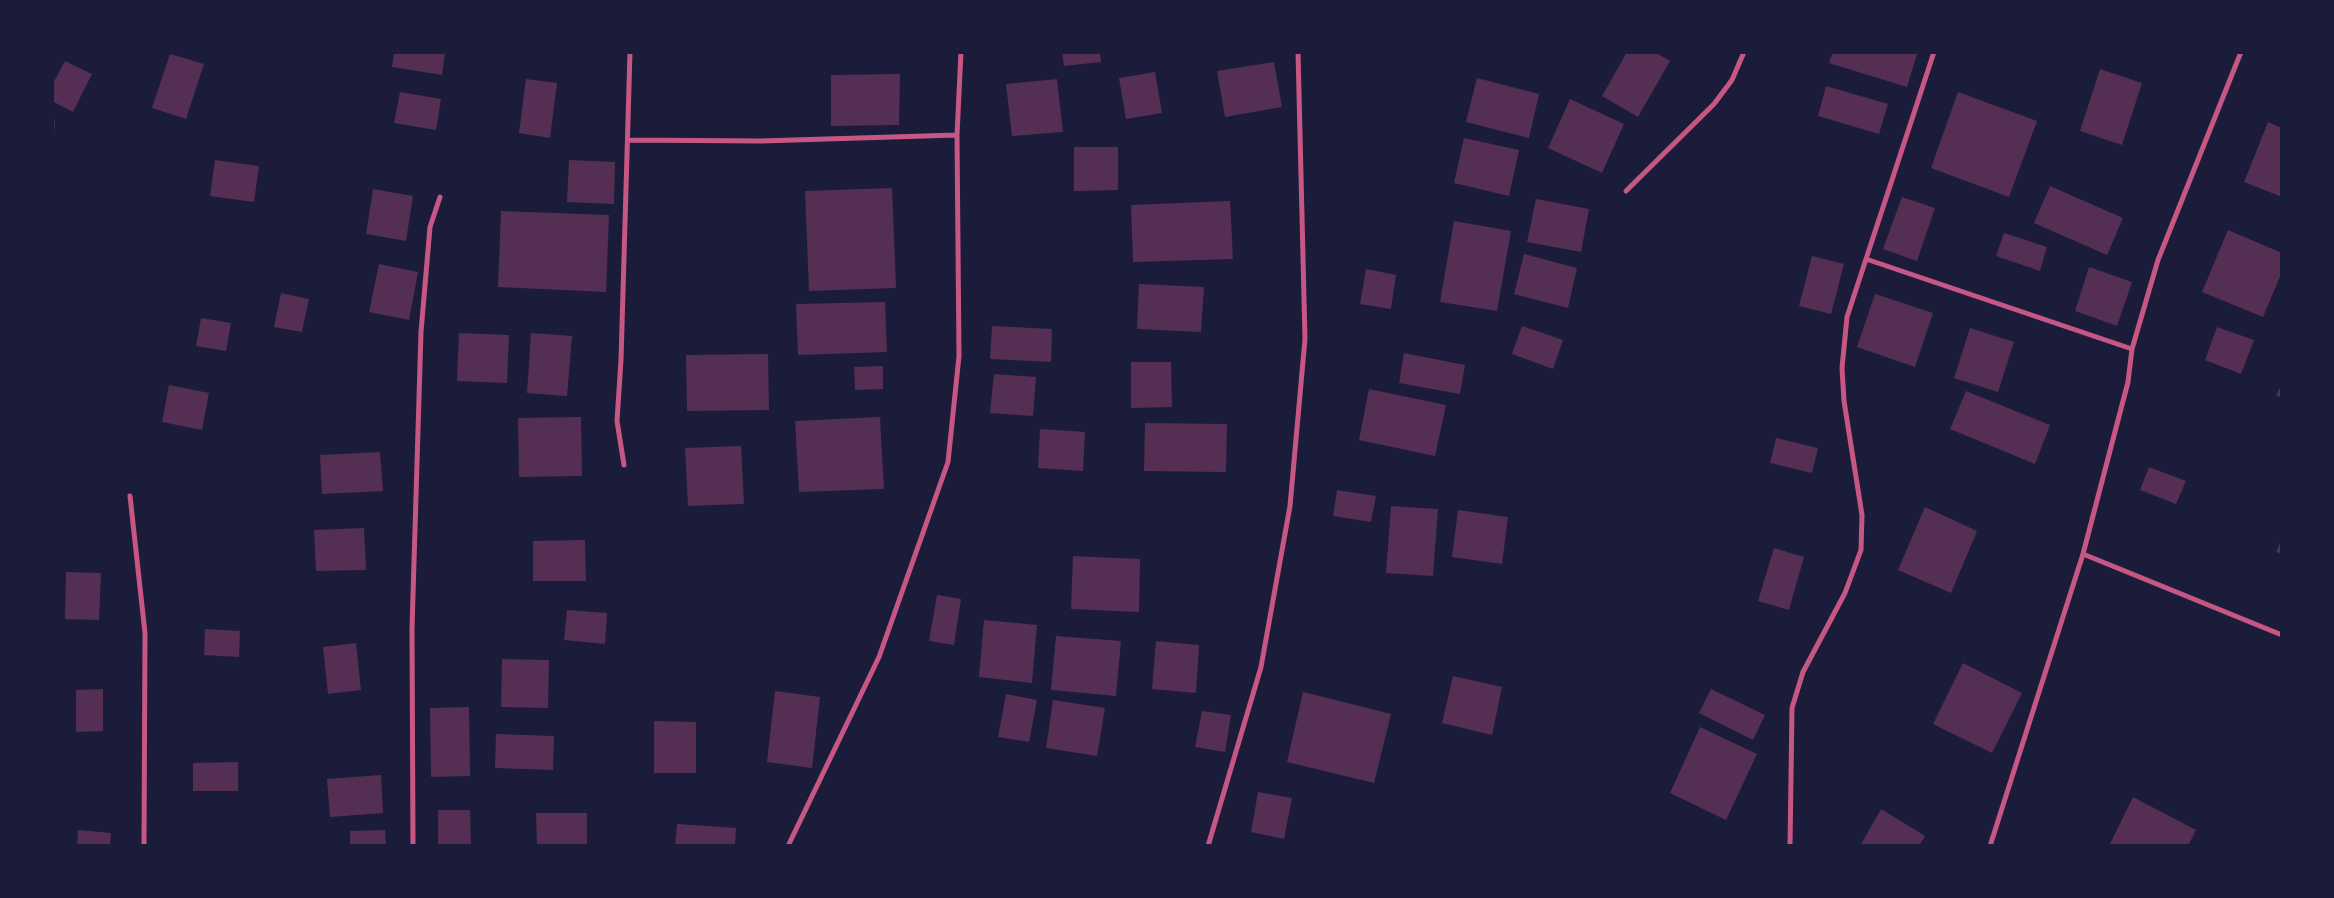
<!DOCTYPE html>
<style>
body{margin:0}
#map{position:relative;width:2334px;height:898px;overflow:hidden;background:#1b1b3a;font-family:"Noto Serif",serif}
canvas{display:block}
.frame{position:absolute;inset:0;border:54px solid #1b1b3a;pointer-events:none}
</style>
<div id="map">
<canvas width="2334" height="898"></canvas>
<div class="frame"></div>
</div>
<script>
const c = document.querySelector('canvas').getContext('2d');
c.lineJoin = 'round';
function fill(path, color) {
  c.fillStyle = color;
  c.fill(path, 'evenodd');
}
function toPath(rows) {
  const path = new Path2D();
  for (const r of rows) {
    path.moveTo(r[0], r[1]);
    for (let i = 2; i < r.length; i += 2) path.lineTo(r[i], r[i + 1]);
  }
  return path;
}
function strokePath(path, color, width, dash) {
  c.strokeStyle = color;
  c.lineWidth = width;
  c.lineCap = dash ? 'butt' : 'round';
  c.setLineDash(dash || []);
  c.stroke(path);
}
const building = toPath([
 [394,52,445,52,442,75,392,67],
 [1062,52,1100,52,1101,62,1064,66],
 [1627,52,1655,52,1670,61,1638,117,1602,96],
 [1833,52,1912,52,1917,54,1907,87,1829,63],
 [170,54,204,64,186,119,152,108],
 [65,61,92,74,73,112,52,101,52,85],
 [1274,62,1282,107,1225,117,1217,71],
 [2100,69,2142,83,2122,145,2080,131],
 [1155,72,1162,113,1126,119,1119,78],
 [900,74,899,125,831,126,831,75],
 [1477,78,1539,94,1529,138,1466,122],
 [526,79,557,83,550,138,519,133],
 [1057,79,1063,132,1012,136,1006,84],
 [1826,86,1888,104,1879,134,1818,116],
 [400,92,441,99,436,130,394,123],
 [1958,92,2037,121,2009,197,1931,168],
 [1570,99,1624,124,1602,173,1548,148],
 [52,119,55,119,54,137,52,137],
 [2268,122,2282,128,2282,197,2244,182],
 [1464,138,1519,150,1509,196,1454,183],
 [1074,147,1118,147,1118,190,1074,191],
 [215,160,259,166,254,202,210,196],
 [569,160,615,162,614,204,567,202],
 [2050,186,2123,218,2107,255,2034,223],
 [892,188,896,288,809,291,805,191],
 [373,189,413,196,406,241,366,234],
 [1902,197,1935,208,1917,261,1883,249],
 [1536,199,1589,209,1581,252,1527,242],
 [1230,201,1233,259,1133,262,1131,205],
 [501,211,609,215,606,292,498,287],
 [1454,221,1511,231,1497,311,1440,302],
 [2228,230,2282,253,2282,272,2263,317,2202,292],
 [2004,233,2047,247,2040,271,1996,256],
 [1524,254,1577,268,1568,308,1514,294],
 [1812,256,1844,264,1831,314,1799,306],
 [379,264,418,272,409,320,369,312],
 [2089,267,2132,282,2117,326,2075,311],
 [1366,269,1396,275,1391,309,1360,304],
 [1139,284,1204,287,1201,332,1137,329],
 [281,293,309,299,302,332,274,327],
 [1875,294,1933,313,1915,367,1857,347],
 [885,302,887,352,798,355,796,304],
 [201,318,231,323,226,351,196,346],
 [992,326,1052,329,1051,362,990,359],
 [1522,326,1563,340,1553,369,1512,354],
 [2217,327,2254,340,2241,374,2205,360],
 [1970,328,2014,342,1998,392,1954,378],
 [459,333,509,335,507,383,457,381],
 [531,333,572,336,567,396,527,393],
 [1404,353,1465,365,1460,394,1399,383],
 [768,354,769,410,687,411,686,355],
 [1131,362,1171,362,1172,407,1131,408],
 [883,366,883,389,855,390,854,367],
 [994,374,1036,377,1033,416,990,413],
 [2282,384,2282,398,2276,395],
 [169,385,209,393,202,430,162,422],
 [1369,389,1446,405,1435,456,1359,440],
 [1966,391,2050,425,2035,464,1950,429],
 [581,417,582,476,519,477,518,418],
 [880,417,884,489,799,492,795,421],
 [1145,423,1227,424,1226,472,1144,471],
 [1040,429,1085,432,1083,471,1038,468],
 [1776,438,1818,448,1812,473,1770,463],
 [741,446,744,504,688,506,685,448],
 [380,452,383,491,322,494,320,455],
 [2149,467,2186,481,2176,504,2140,490],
 [1337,490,1376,496,1371,522,1333,516],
 [1391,506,1438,509,1433,576,1386,573],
 [1925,507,1977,531,1951,593,1898,570],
 [1458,510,1508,517,1502,564,1452,557],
 [364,528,366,570,316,571,314,530],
 [2282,539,2282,554,2276,552],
 [585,540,586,581,533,581,533,541],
 [1774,548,1804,557,1789,610,1758,601],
 [1073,556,1140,559,1139,612,1071,609],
 [66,572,101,573,99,620,65,619],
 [937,595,961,599,954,645,929,641],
 [567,610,607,613,605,644,564,640],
 [984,620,1037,625,1032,683,979,677],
 [205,629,240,631,239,657,204,655],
 [1056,636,1121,641,1116,696,1051,690],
 [1156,641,1199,645,1196,693,1152,689],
 [356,643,361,690,328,694,323,647],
 [502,659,549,660,548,708,501,707],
 [1963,663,2022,693,1992,753,1933,724],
 [1453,676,1502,687,1492,735,1442,723],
 [103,689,103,731,76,732,76,690],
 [1711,689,1765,715,1753,740,1699,713],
 [775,691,820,697,812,768,767,762],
 [1303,692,1391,714,1374,783,1287,762],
 [1006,694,1037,700,1029,742,998,737],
 [1053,700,1105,708,1097,756,1046,748],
 [469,707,470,776,431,777,430,708],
 [1202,711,1231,715,1225,752,1195,747],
 [654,721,696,722,696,773,654,773],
 [1700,727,1757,754,1726,820,1670,793],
 [496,734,554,736,553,770,495,768],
 [238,762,238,791,193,791,193,763],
 [381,775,383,813,330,817,327,779],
 [1258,792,1292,798,1284,839,1251,832],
 [2133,797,2196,830,2188,846,2109,846],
 [1881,809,1925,836,1919,846,1860,846],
 [438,810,470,810,471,846,438,846],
 [536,813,587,813,587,846,537,846],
 [677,824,736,828,735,846,675,846],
 [78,830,111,833,110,846,77,846],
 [385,830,386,846,350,846,350,831]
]);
const minor = toPath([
 [629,140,761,141,957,135],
 [1626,191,1714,104,1732,80,1744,52],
 [1866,259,2132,349],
 [624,465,617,421,621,360,630,52],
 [130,496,145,633,144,846],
 [2083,554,2282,635],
 [413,846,412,628,421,332,430,227,440,197],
 [788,846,879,657,948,462,959,356,957,135,961,52],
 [1208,846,1261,667,1290,506,1305,339,1298,52],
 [1790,846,1792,708,1803,672,1845,593,1861,550,1862,515,1844,401,1842,368,1847,317,1934,52],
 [1990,846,2083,554,2128,382,2132,349,2158,260,2241,52]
]);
fill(building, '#542f53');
strokePath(minor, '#c65784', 5);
</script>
